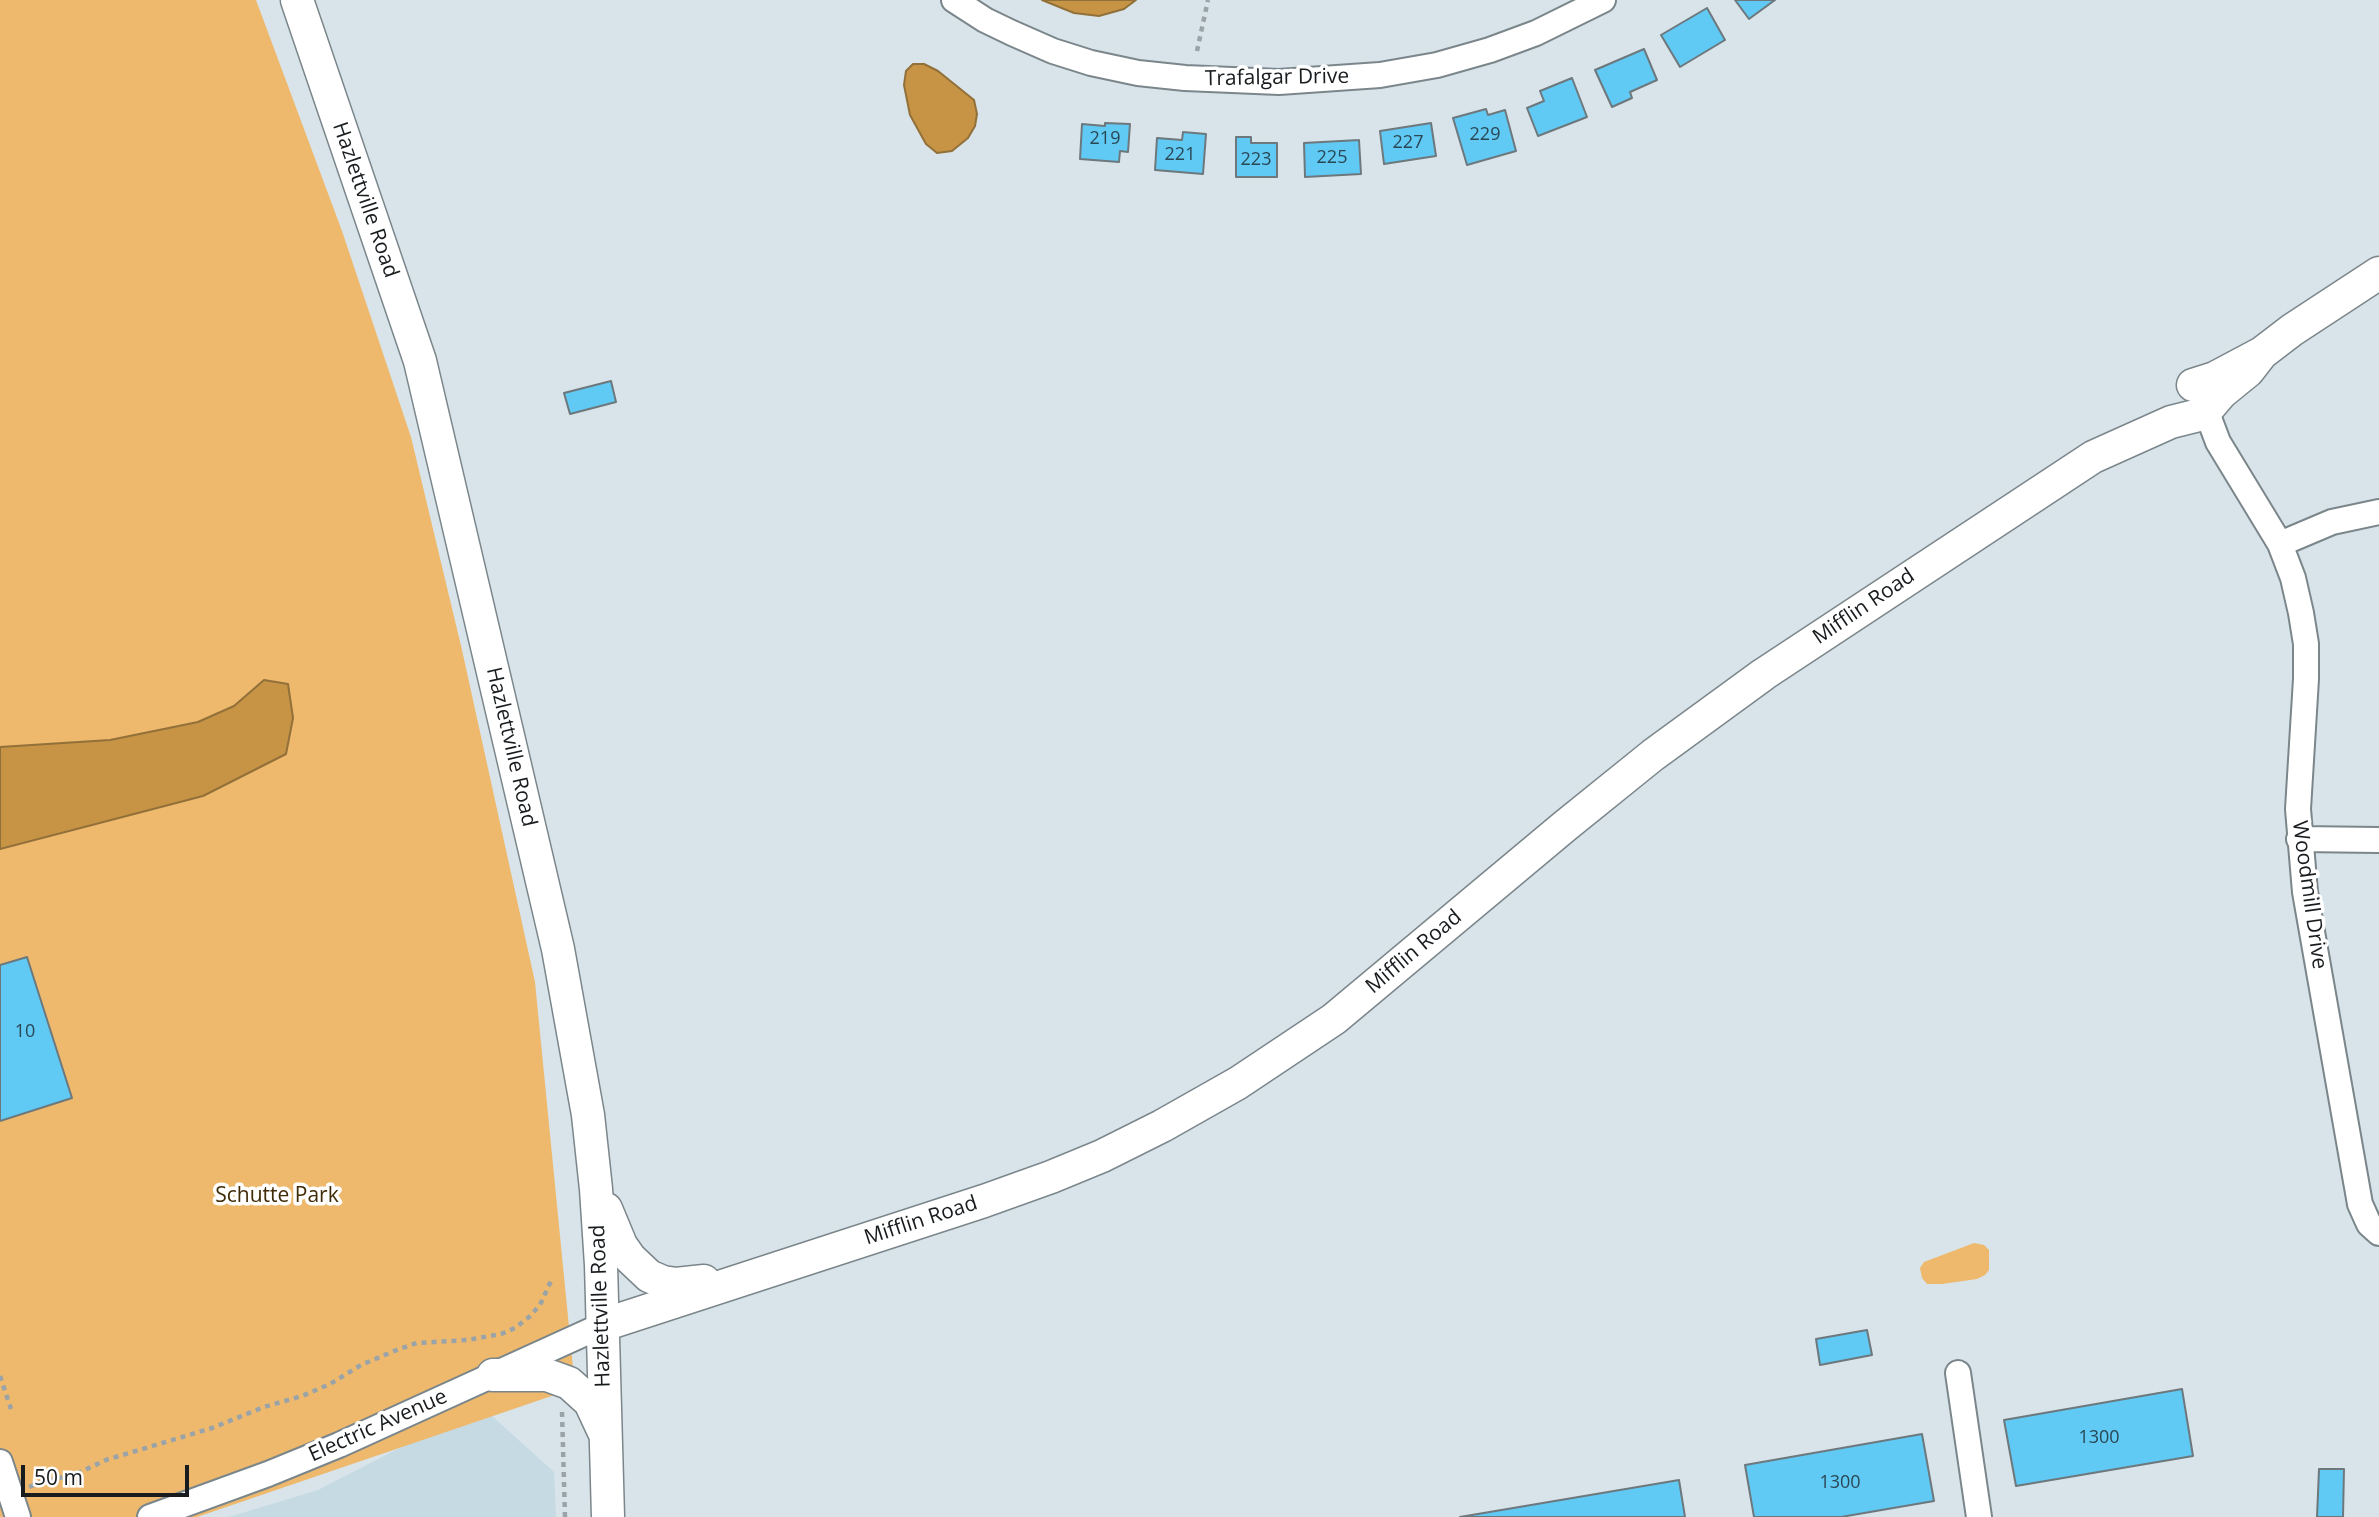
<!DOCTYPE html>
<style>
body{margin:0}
#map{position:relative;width:2379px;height:1517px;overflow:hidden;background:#d8e4ea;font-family:"Open Sans",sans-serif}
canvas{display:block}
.scale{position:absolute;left:21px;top:1465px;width:168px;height:32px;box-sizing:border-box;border:4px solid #181c1e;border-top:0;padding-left:9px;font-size:21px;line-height:24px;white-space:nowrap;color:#181c1e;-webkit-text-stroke:5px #fff;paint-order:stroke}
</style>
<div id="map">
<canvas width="2379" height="1517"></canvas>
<div class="scale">50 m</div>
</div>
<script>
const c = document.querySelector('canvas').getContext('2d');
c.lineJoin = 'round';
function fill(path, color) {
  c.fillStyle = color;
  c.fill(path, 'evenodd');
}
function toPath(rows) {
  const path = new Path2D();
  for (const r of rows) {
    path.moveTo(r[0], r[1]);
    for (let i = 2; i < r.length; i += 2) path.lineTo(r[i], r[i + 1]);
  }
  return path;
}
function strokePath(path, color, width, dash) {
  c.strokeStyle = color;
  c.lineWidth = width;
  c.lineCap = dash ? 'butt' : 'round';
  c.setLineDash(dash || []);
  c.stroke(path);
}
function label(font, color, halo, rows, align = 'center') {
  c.font = font + ' "Open Sans",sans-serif';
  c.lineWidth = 7;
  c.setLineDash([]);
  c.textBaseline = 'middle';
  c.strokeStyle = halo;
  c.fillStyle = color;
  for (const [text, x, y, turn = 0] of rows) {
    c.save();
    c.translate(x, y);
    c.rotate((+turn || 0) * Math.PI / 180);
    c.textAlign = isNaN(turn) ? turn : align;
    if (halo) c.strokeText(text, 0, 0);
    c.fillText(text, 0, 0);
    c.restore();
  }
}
const built = toPath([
 [481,1406,554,1472,556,1517,229,1517,318,1490]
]);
const green = toPath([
 [0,0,256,0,342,231,411,437,462,650,535,982,575,1388,197,1517,0,1517],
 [1974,1243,1984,1245,1989,1250,1989,1270,1985,1275,1977,1279,1942,1284,1927,1284,1922,1278,1920,1268,1924,1262]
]);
const water = toPath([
 [1042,0,1136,0,1124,9,1099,16,1074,13,1042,0],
 [913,64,924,64,938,71,974,100,977,114,975,126,968,138,952,151,937,153,926,144,910,115,904,85,906,71,913,64],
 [264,680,288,684,293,718,286,754,203,796,0,849,0,747,110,740,198,722,234,706,264,680]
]);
const building = toPath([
 [1735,0,1775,0,1749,19,1735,0],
 [1707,8,1725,40,1680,67,1661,35,1707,8],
 [1644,49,1657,80,1630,92,1632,98,1612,107,1595,70,1644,49],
 [1572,78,1587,117,1538,136,1527,108,1544,101,1540,91,1572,78],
 [1486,109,1488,115,1505,110,1516,151,1467,165,1453,118,1486,109],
 [1105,123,1130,124,1128,152,1120,151,1119,162,1080,159,1082,124,1105,126,1105,123],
 [1431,123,1436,156,1384,164,1380,131,1431,123],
 [1183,132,1206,134,1203,174,1155,170,1157,138,1182,140,1183,132],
 [1236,137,1251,137,1251,143,1277,143,1277,177,1236,177,1236,137],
 [1359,140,1361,174,1305,177,1304,143,1359,140],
 [611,381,616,402,570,414,564,393,611,381],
 [27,957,72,1098,0,1121,0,965,27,957],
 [1867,1330,1872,1355,1820,1365,1816,1339,1867,1330],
 [2182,1389,2193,1456,2016,1486,2004,1420,2182,1389],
 [1922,1434,1934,1501,1841,1517,1754,1517,1745,1465,1922,1434],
 [2319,1469,2344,1469,2343,1517,2317,1517,2319,1469],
 [1679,1480,1685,1517,1460,1517,1679,1480]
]);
const path = toPath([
 [1197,51,1208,0],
 [0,1376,11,1409],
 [562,1412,565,1517],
 [29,1487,44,1481,74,1475,106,1460,212,1428,264,1407,302,1396,330,1384,361,1365,399,1349,417,1343,467,1340,501,1334,515,1328,529,1317,540,1305,551,1281]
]);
const minor = toPath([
 [954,0,985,20,1012,33,1053,51,1091,63,1138,73,1185,78,1279,82,1380,75,1437,65,1490,50,1536,33,1603,0],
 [2206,410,2218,442,2280,544,2293,578,2301,613,2306,644,2306,679,2298,809,2305,892,2360,1204,2369,1224,2379,1233],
 [2280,544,2332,522,2379,512],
 [2299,839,2379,840],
 [1958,1373,1979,1517],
 [0,1462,18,1517],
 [150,1517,268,1474,339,1445,603,1325]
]);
const major = toPath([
 [297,0,420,361,558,949,588,1115,596,1189,601,1265,608,1517],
 [2193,385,2215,378,2262,353,2292,330,2379,273],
 [606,1209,621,1245,630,1258,649,1276,663,1282,676,1284,704,1281],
 [603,1325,984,1201,1051,1177,1102,1156,1162,1126,1238,1083,1334,1019,1565,826,1653,755,1764,674,2093,457,2171,422,2203,414,2221,393,2248,371,2262,353],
 [493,1375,547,1375,569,1383,590,1402,604,1432]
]);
const numberNames = [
 ["229",1485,135],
 ["219",1105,139],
 ["227",1408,143],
 ["221",1180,155],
 ["225",1332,158],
 ["223",1256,160],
 ["10",25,1032],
 ["1300",2099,1438],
 ["1300",1840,1483]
];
const streetNames = [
 ["Trafalgar Drive",1277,78,-1],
 ["Hazlettville Road",365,200,71],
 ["Mifflin Road",1864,607,-34],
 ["Hazlettville Road",511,747,77],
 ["Woodmill Drive",2309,895,82],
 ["Mifflin Road",1414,952,-40],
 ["Mifflin Road",921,1221,-18],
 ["Hazlettville Road",601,1306,-92],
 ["Electric Avenue",378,1426,-24]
];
const parkNames = [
 ["Schutte Park",277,1196]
];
fill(built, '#c6dae3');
fill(green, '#eeb96c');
fill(water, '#c79445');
strokePath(water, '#927039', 2);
fill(building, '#60c9f4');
strokePath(building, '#6d787d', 2);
strokePath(minor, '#7b868b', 28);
strokePath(major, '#7b868b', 35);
strokePath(path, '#9aa3a8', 4.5, [5, 5]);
strokePath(minor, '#fff', 24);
strokePath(major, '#fff', 32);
label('18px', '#2a4754', null, numberNames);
label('21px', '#181c1e', '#fff', streetNames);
label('21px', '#402b07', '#fff', parkNames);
</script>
